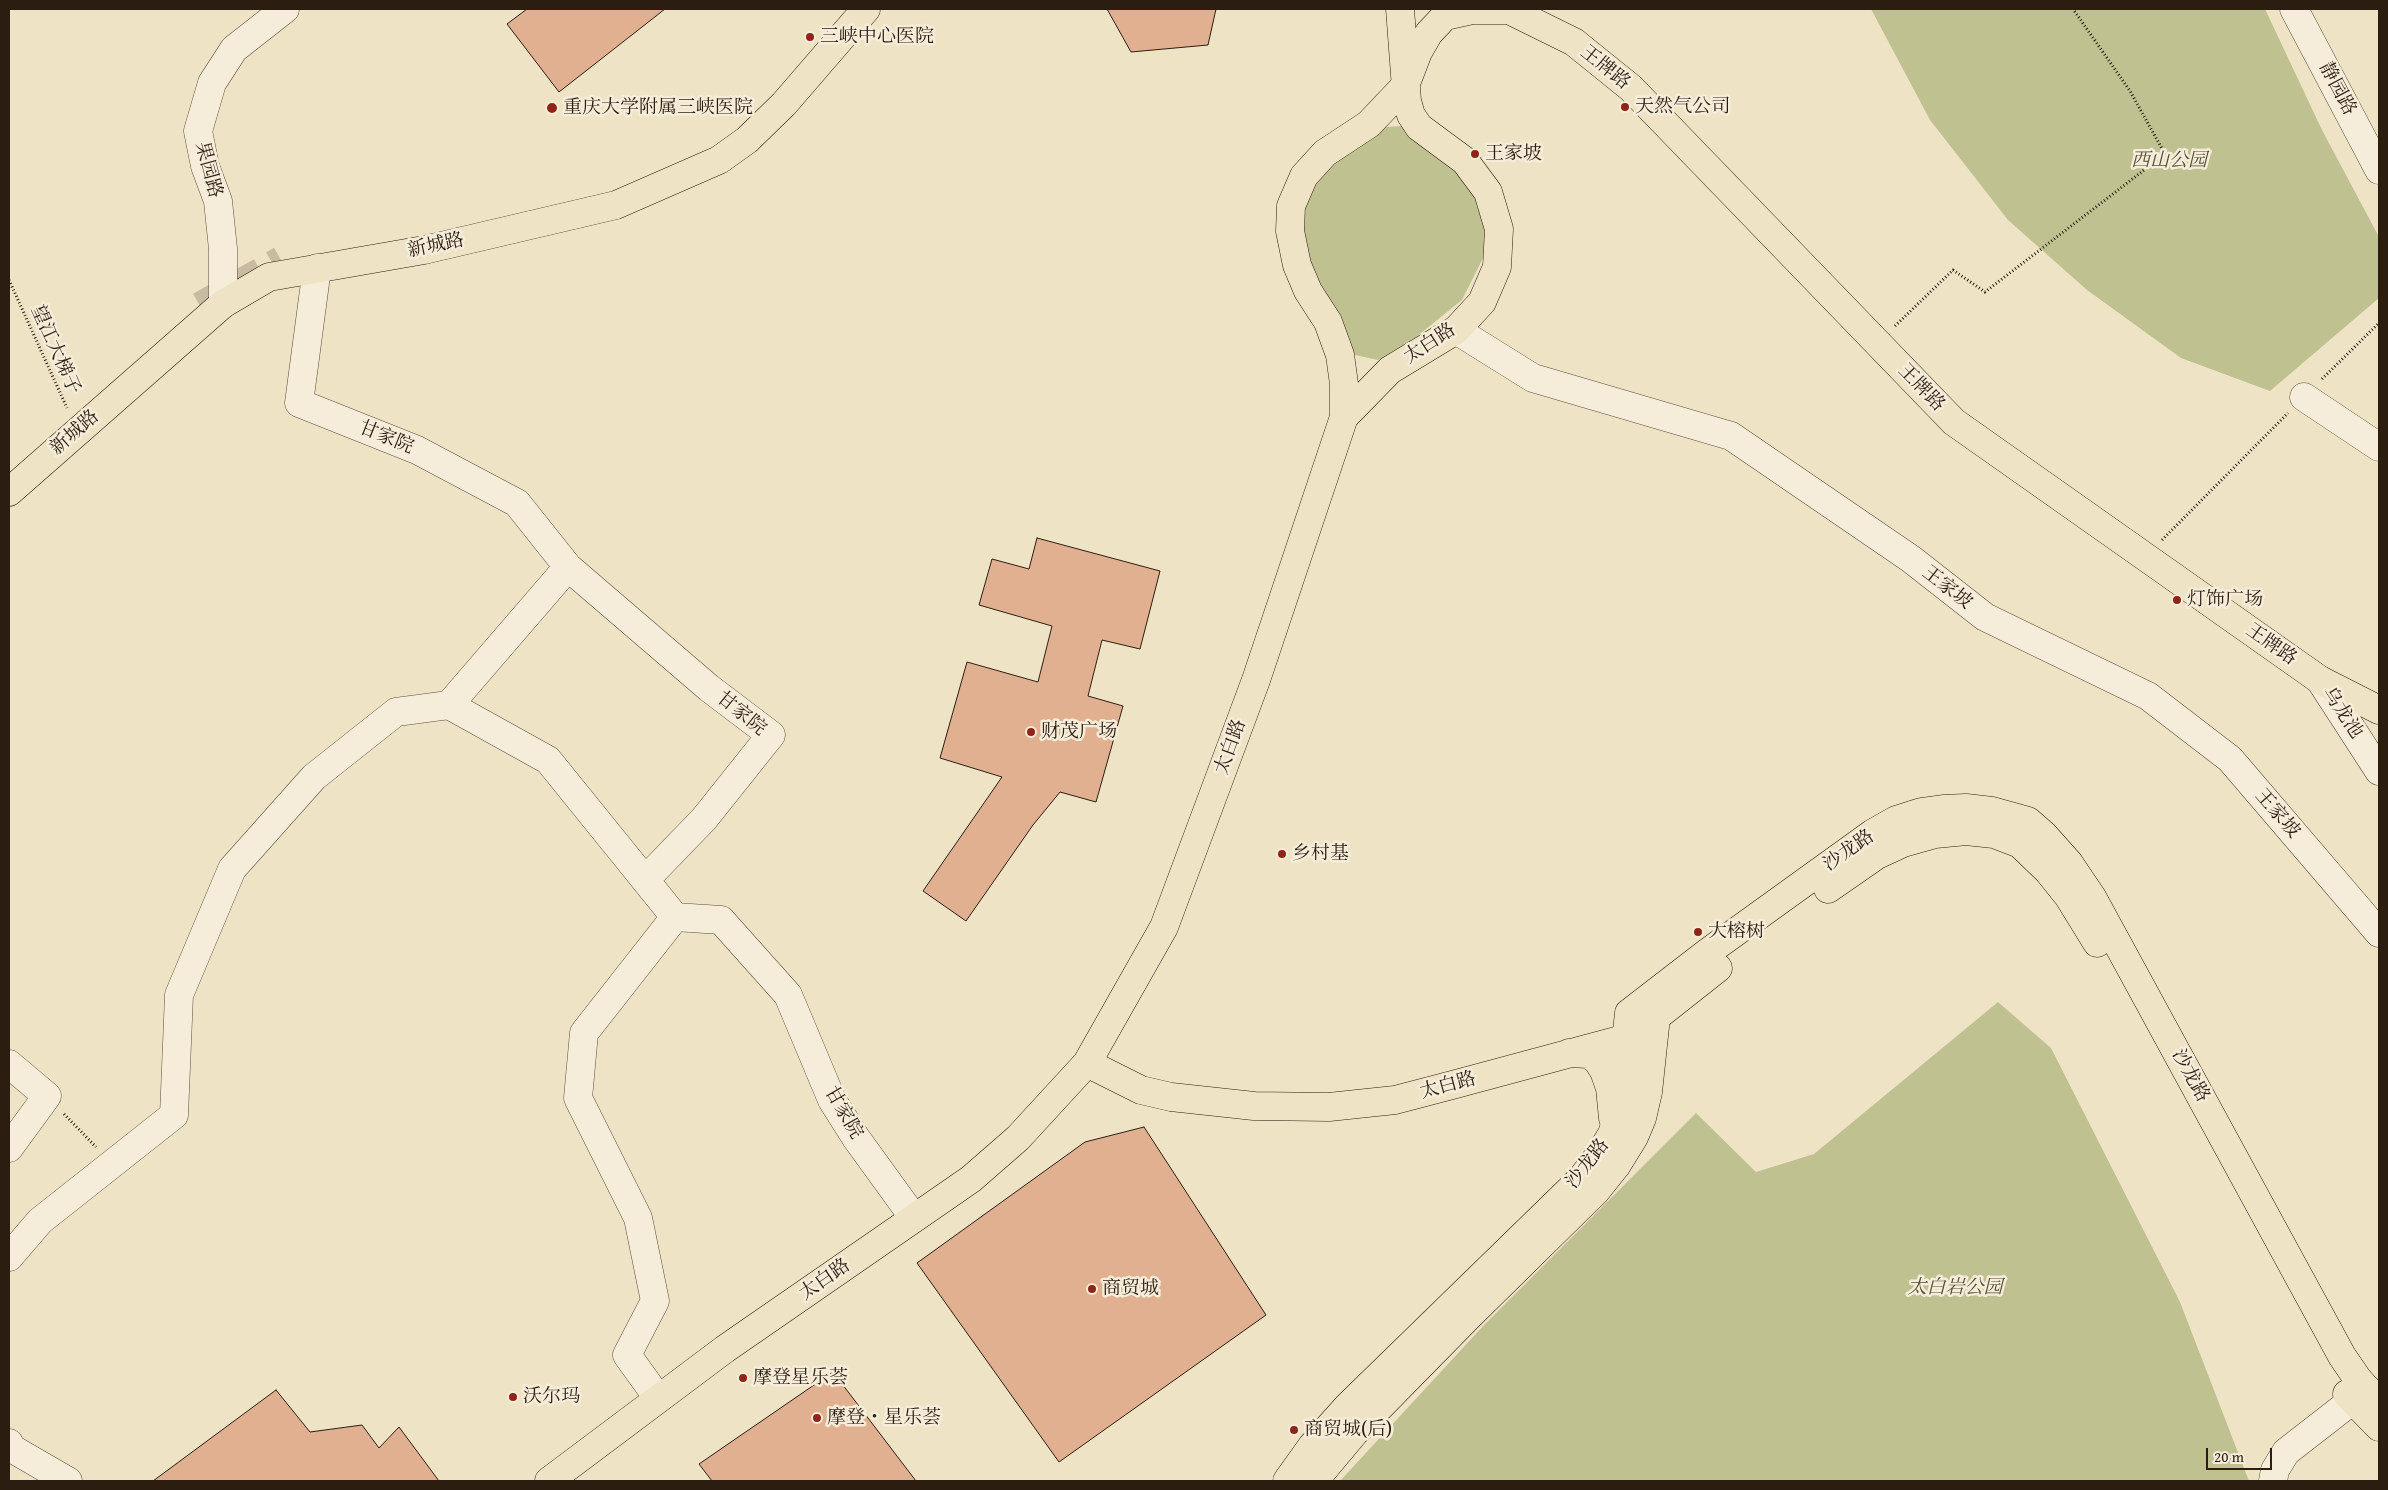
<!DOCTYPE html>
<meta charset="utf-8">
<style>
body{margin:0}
#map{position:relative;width:2388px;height:1490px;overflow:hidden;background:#efe3c5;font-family:"Gentium Book Plus",serif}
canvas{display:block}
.frame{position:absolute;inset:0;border:10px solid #2c1d11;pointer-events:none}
.scale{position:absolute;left:2206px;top:1448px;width:66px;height:22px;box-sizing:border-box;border:2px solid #2c1d11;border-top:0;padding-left:6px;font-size:15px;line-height:18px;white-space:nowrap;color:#2c1d11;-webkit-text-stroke:4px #f5edd9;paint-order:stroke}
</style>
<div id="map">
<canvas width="2388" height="1490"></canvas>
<div class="frame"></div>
<div class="scale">20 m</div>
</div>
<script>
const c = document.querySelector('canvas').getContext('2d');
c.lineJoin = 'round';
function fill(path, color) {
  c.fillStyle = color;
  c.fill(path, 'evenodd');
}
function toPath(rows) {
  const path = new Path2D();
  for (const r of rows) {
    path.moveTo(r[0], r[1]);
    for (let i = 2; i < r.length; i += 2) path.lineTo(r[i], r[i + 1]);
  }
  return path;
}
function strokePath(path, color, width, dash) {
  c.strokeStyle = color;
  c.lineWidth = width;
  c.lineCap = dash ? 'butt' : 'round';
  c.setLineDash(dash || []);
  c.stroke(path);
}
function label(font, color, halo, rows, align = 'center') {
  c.font = font + ' "Gentium Book Plus","Noto Serif SC",serif';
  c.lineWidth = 5;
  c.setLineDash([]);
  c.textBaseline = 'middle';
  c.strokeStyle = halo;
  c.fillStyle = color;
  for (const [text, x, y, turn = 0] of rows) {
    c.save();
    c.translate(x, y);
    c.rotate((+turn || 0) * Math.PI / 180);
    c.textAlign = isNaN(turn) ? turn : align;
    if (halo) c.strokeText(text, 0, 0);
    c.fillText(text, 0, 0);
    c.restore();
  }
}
const green = toPath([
 [1871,9,2265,9,2322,130,2379,237,2379,298,2270,391,2181,358,2087,290,2008,220,1930,120],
 [1401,126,1441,152,1480,195,1487,250,1462,300,1416,337,1378,360,1355,355,1336,315,1302,256,1299,212,1312,175,1373,128],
 [1998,1002,2051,1048,2180,1302,2249,1481,1340,1481,1484,1325,1696,1113,1756,1172,1814,1154]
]);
const building = toPath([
 [527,9,665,9,559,92,507,24,527,9],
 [1107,9,1216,9,1208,45,1131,52,1107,9],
 [1037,538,1160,571,1140,649,1102,640,1088,696,1123,706,1096,802,1060,792,1033,825,966,921,923,891,1002,777,940,758,967,662,1038,682,1052,626,979,605,992,559,1029,569,1037,538],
 [1144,1127,1266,1315,1059,1462,917,1263,1085,1142,1144,1127],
 [833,1372,916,1481,712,1481,699,1464,833,1372],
 [276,1390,310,1432,362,1425,379,1448,399,1427,439,1481,153,1481,276,1390]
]);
const minorTunnel = toPath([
 [200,306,281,260]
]);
const path = toPath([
 [9,280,67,408],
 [1895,326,1953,270,1985,292,2165,154,2130,91,2073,9],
 [2322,379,2379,323],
 [2162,540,2288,413],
 [64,1114,96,1147]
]);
const minor = toPath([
 [2294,9,2379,170],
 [317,268,299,403,417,450,517,503,568,567,449,705],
 [223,304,223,249,218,201,205,166,198,131,212,83,234,49,285,9],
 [1456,330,1533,378,1731,436,1911,559,1985,617,2148,696,2230,759,2379,933],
 [2304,397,2379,447],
 [568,567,709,688,771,735,704,819,645,880],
 [2320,680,2379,771],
 [675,917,721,920,788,995,832,1100,856,1138,914,1218],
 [9,1064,47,1096,9,1148],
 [9,1257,40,1221,174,1115,179,995,232,869,314,777,396,712,449,705,548,760,675,917,584,1033,578,1098,638,1218,655,1301,627,1355,658,1398],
 [9,1443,11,1448,68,1481],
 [2273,1481,2275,1470,2286,1452,2367,1389]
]);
const major = toPath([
 [1507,9,1574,42,1631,88,1954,422,2320,680,2379,710],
 [1344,417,1390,370,1456,330,1482,302,1497,267,1499,229,1488,192,1465,161,1419,127,1411,115,1407,101,1400,9],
 [9,492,223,304,269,277,424,250,616,205,719,160,747,140,784,104,866,9],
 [1569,1053,1588,1054,1597,1060,1604,1071,1610,1088,1613,1118],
 [1087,1063,1141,1090,1171,1097,1254,1106,1329,1107,1395,1100,1456,1084,1627,1038,1645,1025],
 [549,1481,725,1349,971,1179,1018,1138,1087,1063,1164,927,1256,680,1344,417,1344,384,1340,355,1328,322,1308,291,1297,265,1290,231,1291,206,1304,176,1325,153,1369,124,1405,86,1418,52,1429,33,1445,16,1472,10,1510,10]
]);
const highway = toPath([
 [1828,889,1877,855,1903,843,1935,834,1966,831,1994,834,2020,844,2048,871,2068,896,2097,943],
 [2347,1394,2379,1427],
 [1287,1481,1312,1446,1347,1407,1582,1178,1600,1154,1612,1134,1618,1115,1629,1013,1708,952,1873,833,1896,820,1921,812,1943,809,1966,808,1992,811,2028,821,2044,835,2069,863,2092,897,2342,1356,2357,1378,2379,1403],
 [1314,1481,1355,1432,1468,1317,1596,1191,1616,1166,1634,1137,1642,1118,1648,1092,1656,1017,1718,968]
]);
const markers = [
 [810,37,5,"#8f2418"],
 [1625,107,5,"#8f2418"],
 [552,108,6,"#8f2418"],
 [1475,154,5,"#8f2418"],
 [2177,600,5,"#8f2418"],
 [1031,732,5,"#8f2418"],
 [1282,854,5,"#8f2418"],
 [1698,932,5,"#8f2418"],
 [1092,1289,5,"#8f2418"],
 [743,1378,5,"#8f2418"],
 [513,1397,5,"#8f2418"],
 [817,1418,5,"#8f2418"],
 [1294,1430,5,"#8f2418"]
];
const poiNames = [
 ["三峡中心医院",820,37],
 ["天然气公司",1635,107],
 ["重庆大学附属三峡医院",563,108],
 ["王家坡",1485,154],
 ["灯饰广场",2187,600],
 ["财茂广场",1041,732],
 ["乡村基",1292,854],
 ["大榕树",1708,932],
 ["商贸城",1102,1289],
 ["摩登星乐荟",753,1378],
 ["沃尔玛",523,1397],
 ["摩登・星乐荟",827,1418],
 ["商贸城(后)",1304,1430]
];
const streetNames = [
 ["王牌路",1605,68,39],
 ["静园路",2337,89,62],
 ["果园路",208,170,75],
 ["新城路",436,246,-12],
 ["太白路",1430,344,-33],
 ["望江大梯子",55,350,66],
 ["王牌路",1921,388,46],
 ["新城路",75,433,-41],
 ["甘家院",386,438,22],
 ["王家坡",1947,588,38],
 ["王牌路",2271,645,35],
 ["乌龙池",2342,713,57],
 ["甘家院",741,714,39],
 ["太白路",1231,747,-70],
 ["王家坡",2277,814,49],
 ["沙龙路",1849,851,-35],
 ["沙龙路",2190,1076,61],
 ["太白路",1448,1086,-15],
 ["甘家院",843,1113,60],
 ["沙龙路",1588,1164,-52],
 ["太白路",825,1280,-35]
];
const parkNames = [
 ["西山公园",2169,161],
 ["太白岩公园",1955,1288]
];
fill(green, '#c0c190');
fill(building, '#e1b090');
strokePath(building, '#2c1d11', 1);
strokePath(minorTunnel, '#c8bba1', 28, [28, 14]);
strokePath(minor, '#5d4e3e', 29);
strokePath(major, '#2c1d11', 29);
strokePath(highway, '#2c1d11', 29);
strokePath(path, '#2c1d11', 3, [1, 2.5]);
strokePath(minor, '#f5edd9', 28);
strokePath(major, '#efe3c5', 28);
strokePath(highway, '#efe3c5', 28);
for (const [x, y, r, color] of markers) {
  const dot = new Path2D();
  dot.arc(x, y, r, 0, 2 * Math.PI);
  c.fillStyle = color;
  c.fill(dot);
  strokePath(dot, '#f5edd9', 2);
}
label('19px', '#2c1d11', '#f5edd9', poiNames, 'left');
label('19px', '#2c1d11', '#f5edd9', streetNames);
label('italic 19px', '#584e37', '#f5edd9', parkNames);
</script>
